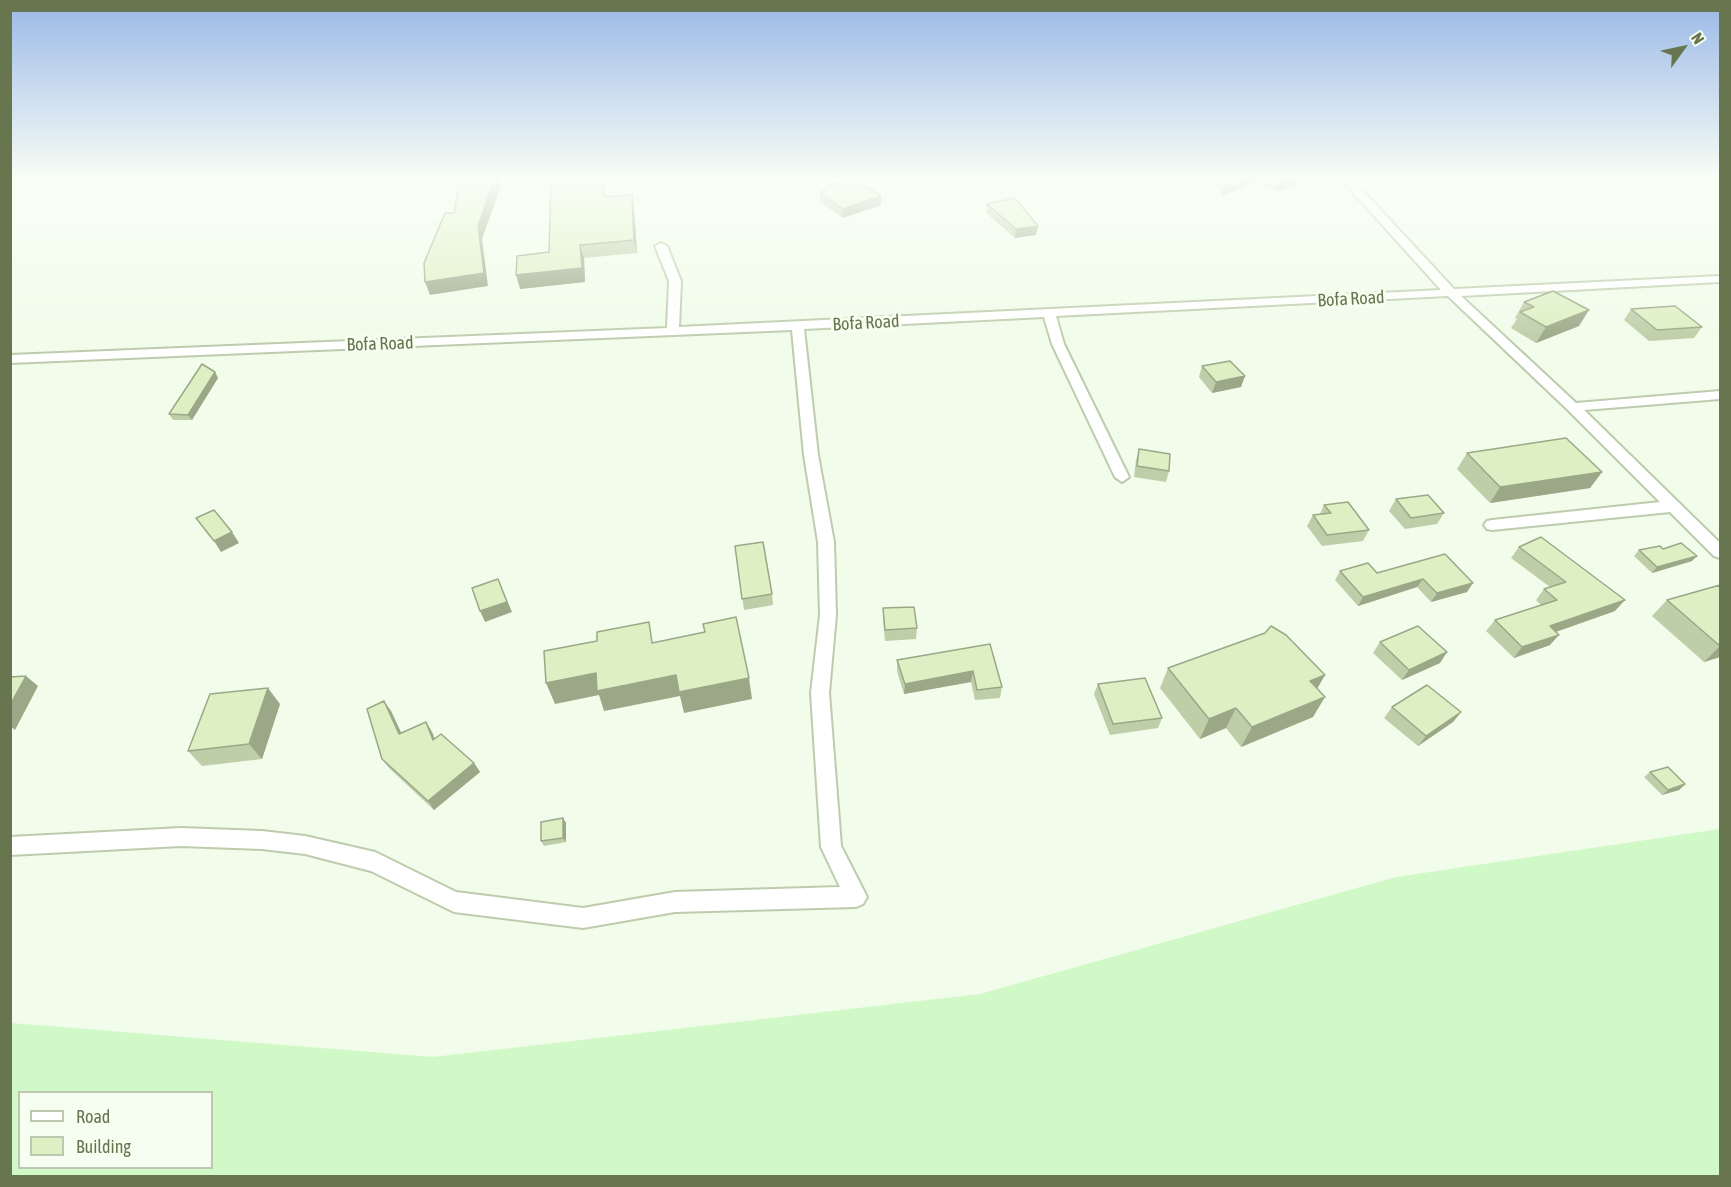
<!DOCTYPE html>
<style>
body{margin:0}
#map{position:relative;width:1731px;height:1187px;overflow:hidden;background:#f1fcea;font-family:"Asap Condensed",sans-serif}
canvas{display:block}
.frame{position:absolute;inset:0;border:12px solid #67764e;pointer-events:none}
.legend{position:absolute;left:18px;top:1091px;width:195px;height:78px;box-sizing:border-box;background:#f6fef1;border:2px solid #bdc8b0;margin:0;padding:8px 10px;list-style:none;font-size:18px;color:#67764e}
.legend li{display:flex;align-items:center;gap:12px;height:30px}
.legend b{width:30px;border:2px solid #bdc8b0}
.north{position:absolute;left:1653px;top:18px;width:60px;height:60px;-webkit-text-stroke:4px #f6fef1;paint-order:stroke;rotate:57deg;font-size:16px;font-weight:700;line-height:24px;text-align:center;color:#67764e}
.north::after{content:'';display:block;margin:auto;width:21px;height:27px;background:#67764e;clip-path:polygon(50% 0,100% 100%,50% 72%,0 100%)}
</style>
<div id="map">
<canvas width="1731" height="1187"></canvas>
<div class="frame"></div>
<ul class="legend">
<li><b style="height:8px;background:#fff"></b>Road</li>
<li><b style="height:16px;background:#ddf0c3"></b>Building</li>
</ul>
<div class="north">N</div>
</div>
<script>
const c = document.querySelector('canvas').getContext('2d');
c.lineJoin = 'round';
function fill(path, color) {
  c.fillStyle = color;
  c.fill(path, 'evenodd');
}
function toPath(rows) {
  const path = new Path2D();
  for (const r of rows) {
    path.moveTo(r[0], r[1]);
    for (let i = 2; i < r.length; i += 2) path.lineTo(r[i], r[i + 1]);
  }
  return path;
}
function strokePath(path, color, width, dash) {
  c.strokeStyle = color;
  c.lineWidth = width;
  c.lineCap = dash ? 'butt' : 'round';
  c.setLineDash(dash || []);
  c.stroke(path);
}
function label(font, color, halo, rows, align = 'center') {
  c.font = font + ' "Asap Condensed",sans-serif';
  c.lineWidth = 6;
  c.setLineDash([]);
  c.textBaseline = 'middle';
  c.strokeStyle = halo;
  c.fillStyle = color;
  for (const [text, x, y, turn = 0] of rows) {
    c.save();
    c.translate(x, y);
    c.rotate((+turn || 0) * Math.PI / 180);
    c.textAlign = isNaN(turn) ? turn : align;
    if (halo) c.strokeText(text, 0, 0);
    c.fillText(text, 0, 0);
    c.restore();
  }
}
const sand = toPath([
 [1720,829,1720,1176,11,1176,11,1023,433,1057,980,994,1396,877],
 [20,1092,212,1092,212,1168,20,1168]
]);
const street = toPath([
 [12,178,23,178,10,188,12,178],
 [1340,178,1351,178,1454,289,1720,276,1720,282,1461,296,1576,403,1720,391,1720,399,1584,410,1720,543,1720,558,1714,556,1670,512,1492,530,1487,529,1484,525,1487,521,1492,520,1660,502,1568,410,1448,296,1056,316,1064,344,1129,477,1122,482,1115,477,1052,344,1044,317,804,329,818,455,834,542,836,615,829,693,841,846,867,897,863,904,856,907,675,912,583,928,454,912,371,871,305,854,262,849,181,846,10,855,10,837,181,828,262,831,305,836,375,852,456,892,583,908,675,892,840,887,821,847,811,693,820,615,818,542,804,455,792,330,10,363,10,355,667,328,669,281,655,246,661,243,667,246,681,281,679,327,1441,290,1340,178]
]);
const wall = toPath([
 [1201,178,1315,178,1278,191,1256,182,1222,196,1219,188],
 [820,193,881,205,843,218,820,202],
 [605,197,634,208,637,253,584,258,585,282,520,289,549,252],
 [987,204,1036,235,1015,238,986,213],
 [1524,302,1579,326,1536,343,1511,328,1517,319,1515,318],
 [1631,309,1702,327,1694,338,1649,341,1624,320],
 [1202,366,1241,387,1212,393,1199,377],
 [215,372,218,378,192,420,173,420,169,414],
 [1139,449,1169,471,1166,482,1134,477,1136,460],
 [1467,453,1602,472,1590,488,1490,503,1457,469],
 [1396,499,1444,513,1437,524,1405,529,1389,511],
 [1324,505,1369,530,1363,541,1322,546,1307,526,1313,515,1320,514],
 [735,546,772,594,773,605,744,610],
 [1519,547,1615,611,1556,632,1550,645,1514,658,1486,631,1495,620,1541,605,1536,600,1544,589,1550,587,1511,558],
 [1663,549,1692,561,1652,573,1634,556,1639,550],
 [1445,554,1467,592,1431,602,1417,587,1358,606,1335,580,1340,571,1377,573],
 [1720,585,1720,657,1704,662,1652,616,1667,600],
 [883,608,917,628,916,639,885,641,883,619],
 [1265,633,1325,675,1317,688,1313,717,1241,747,1226,728,1200,739,1160,688,1168,668],
 [1380,642,1447,652,1440,663,1402,680,1373,653],
 [990,644,1002,687,1000,698,975,700,971,682,904,694,897,671,897,660],
 [1098,684,1162,718,1158,728,1110,735,1094,694],
 [280,704,262,759,202,766,188,751],
 [1392,707,1461,712,1453,722,1418,746,1384,718],
 [391,711,401,733,426,722,432,732,435,739,474,763,480,772,434,810,389,768,382,759],
 [1650,772,1685,785,1679,790,1662,795,1644,777],
 [563,818,566,823,566,842,544,846,541,841]
]);
const shadedWall = toPath([
 [495,178,498,178,501,186,482,239,488,286,430,295,425,282,478,226],
 [602,178,604,178,606,210,604,197],
 [1248,178,1258,178,1256,182,1222,196,1225,187],
 [1293,178,1314,178,1278,191,1280,182],
 [632,195,634,208,637,253,634,240],
 [881,196,881,205,843,218,843,209],
 [1038,226,1036,235,1015,238,1016,229],
 [580,245,584,258,585,282,520,289,516,275],
 [1589,310,1579,326,1536,343,1546,327],
 [215,372,218,378,192,420,188,415],
 [1245,376,1241,387,1212,393,1216,382],
 [1602,472,1590,488,1490,503,1500,487],
 [232,532,239,543,221,552,214,541],
 [1697,556,1692,561,1652,573,1657,567],
 [498,579,512,612,485,622,480,611],
 [1423,579,1417,587,1358,606,1363,597],
 [1473,583,1467,592,1431,602,1437,593],
 [1625,600,1615,611,1541,637,1550,626],
 [1559,635,1550,645,1514,658,1522,647],
 [1720,646,1720,657,1704,662],
 [1447,652,1440,663,1402,680,1409,670],
 [973,671,971,682,904,694,905,684],
 [596,673,749,678,752,699,684,713,680,696,604,711,599,695,555,704,546,683],
 [1325,675,1313,696,1310,681],
 [26,676,38,686,15,730,10,726,10,705],
 [268,688,280,704,262,759,249,744],
 [1325,697,1313,717,1241,747,1252,727],
 [384,701,391,711,406,743,399,734],
 [1236,708,1226,728,1200,739,1209,719],
 [1461,712,1453,722,1418,746,1426,736],
 [426,722,432,732,439,750,433,740],
 [474,763,480,772,434,810,428,801],
 [1685,784,1679,790,1662,795,1668,790],
 [563,818,566,823,566,842,563,838]
]);
const building = toPath([
 [460,178,495,178,478,226,484,273,425,282,424,263,445,213,454,213,460,178],
 [551,178,602,178,604,197,632,195,634,240,580,245,582,268,516,275,517,256,549,252,551,178],
 [851,178,852,178,881,196,843,209,820,193,830,185,851,178],
 [1219,178,1248,178,1225,187,1221,179,1219,178],
 [1270,178,1293,178,1280,182,1270,178],
 [1015,198,1038,226,1016,229,987,204,1015,198],
 [1553,291,1589,310,1546,327,1520,312,1534,307,1524,302,1553,291],
 [1675,306,1702,327,1657,330,1631,309,1675,306],
 [1230,361,1245,376,1216,382,1202,366,1230,361],
 [202,364,215,372,188,415,169,414,202,364],
 [1566,438,1602,472,1500,487,1467,453,1566,438],
 [1139,449,1170,454,1169,471,1137,466,1139,449],
 [1428,495,1444,513,1411,518,1396,499,1428,495],
 [1348,502,1369,530,1327,535,1313,515,1331,513,1324,505,1348,502],
 [214,510,232,532,214,541,196,518,214,510],
 [1541,537,1625,600,1550,626,1559,635,1522,647,1495,620,1557,600,1544,589,1566,582,1519,547,1541,537],
 [763,542,772,594,742,599,735,546,763,542],
 [1681,543,1697,556,1657,567,1639,550,1660,546,1663,549,1681,543],
 [1445,554,1473,583,1437,593,1423,579,1363,597,1340,571,1368,563,1377,573,1445,554],
 [498,579,507,602,480,611,472,588,498,579],
 [1720,585,1720,646,1667,600,1720,585],
 [914,607,917,628,885,630,883,608,914,607],
 [736,617,749,678,679,692,676,675,597,691,596,673,546,683,544,651,597,641,597,632,649,622,652,643,705,632,703,624,736,617],
 [1271,626,1286,635,1325,675,1310,681,1325,697,1252,727,1236,708,1209,719,1168,668,1265,633,1271,626],
 [1418,626,1447,652,1409,670,1380,642,1418,626],
 [990,644,1002,687,977,690,973,671,905,684,897,660,990,644],
 [26,676,10,705,10,677,26,676],
 [1145,678,1162,718,1113,724,1098,684,1145,678],
 [1427,685,1461,712,1426,736,1392,707,1427,685],
 [268,688,249,744,188,751,210,694,268,688],
 [384,701,399,734,426,722,433,740,441,734,474,763,428,801,382,759,367,709,384,701],
 [1668,767,1685,784,1668,790,1650,772,1668,767],
 [563,818,563,838,541,841,541,822,563,818]
]);
const farStreetnames = [
 ["Bofa Road",1351,299,-3],
 ["Bofa Road",866,323,-3],
 ["Bofa Road",380,344,-2]
];
fill(sand, '#d1f9c7');
strokePath(street, '#bdccad', 4);
fill(street, '#fff');
fill(wall, '#becea8');
fill(shadedWall, '#9ba888');
fill(building, '#ddf0c3');
strokePath(building, '#9ba888', 1.5);
const sky = c.createLinearGradient(0, 0, 0, 344);
sky.addColorStop(0, '#9ab8e7');
sky.addColorStop(0.52, '#f9fef6');
sky.addColorStop(1, '#f9fef600');
c.fillStyle = sky;
c.fillRect(0, 0, 1731, 344);
label('18px', '#67764e', '#f6fef1', farStreetnames);
</script>
